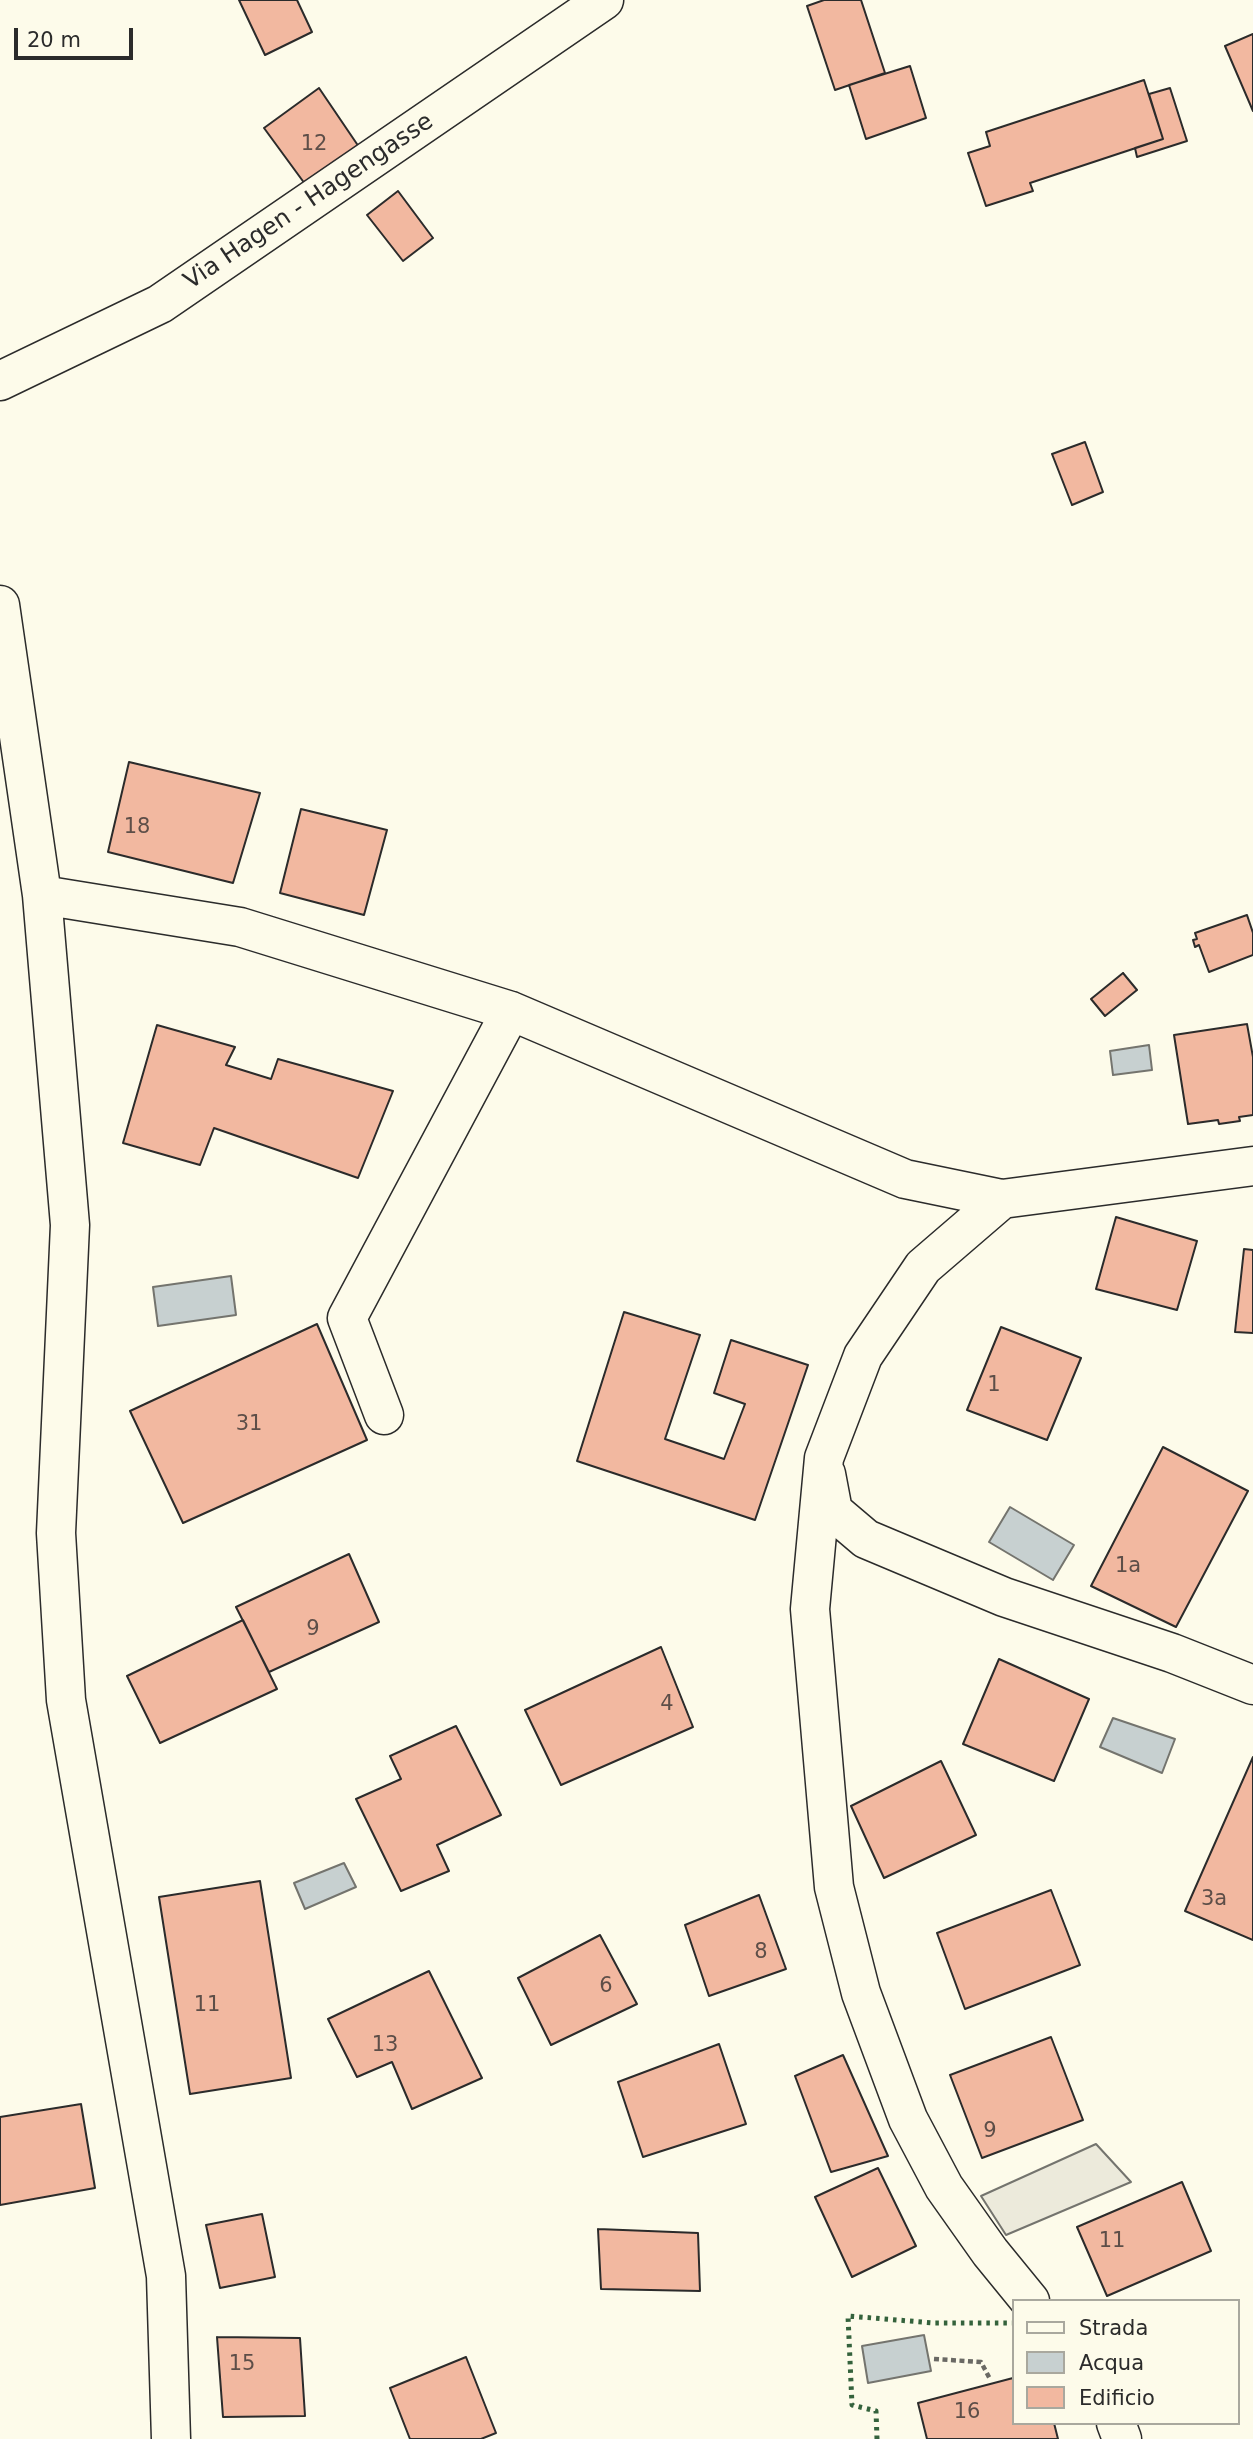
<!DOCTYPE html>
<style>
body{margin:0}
#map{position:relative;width:1253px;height:2439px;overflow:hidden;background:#fdfbea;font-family:"DejaVu Sans",sans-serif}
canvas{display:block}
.legend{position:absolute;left:1012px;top:2299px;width:228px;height:126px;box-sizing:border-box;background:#fdfbea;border:2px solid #a9a89e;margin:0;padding:9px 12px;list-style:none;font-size:21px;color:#2b2b2b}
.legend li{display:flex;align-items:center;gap:14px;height:35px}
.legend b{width:35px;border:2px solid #a9a89e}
.scale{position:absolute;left:14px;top:28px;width:119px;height:32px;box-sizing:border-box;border:4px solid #2b2b2b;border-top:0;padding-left:9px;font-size:21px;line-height:24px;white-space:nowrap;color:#2b2b2b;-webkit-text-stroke:5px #fdfbea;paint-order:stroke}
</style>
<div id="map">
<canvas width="1253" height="2439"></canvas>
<ul class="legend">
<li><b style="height:9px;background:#fdfbea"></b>Strada</li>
<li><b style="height:19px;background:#c7d0d0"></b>Acqua</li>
<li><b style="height:19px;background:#f2b8a0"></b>Edificio</li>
</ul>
<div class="scale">20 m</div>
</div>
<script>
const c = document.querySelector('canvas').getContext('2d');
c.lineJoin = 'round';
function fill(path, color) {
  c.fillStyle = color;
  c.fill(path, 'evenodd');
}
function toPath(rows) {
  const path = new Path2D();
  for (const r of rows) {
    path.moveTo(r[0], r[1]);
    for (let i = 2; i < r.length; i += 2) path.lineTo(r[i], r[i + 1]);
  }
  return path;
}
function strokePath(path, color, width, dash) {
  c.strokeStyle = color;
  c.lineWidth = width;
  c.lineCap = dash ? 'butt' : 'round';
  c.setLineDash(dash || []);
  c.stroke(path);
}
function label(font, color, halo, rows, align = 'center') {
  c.font = font + ' "DejaVu Sans",sans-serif';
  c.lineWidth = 5;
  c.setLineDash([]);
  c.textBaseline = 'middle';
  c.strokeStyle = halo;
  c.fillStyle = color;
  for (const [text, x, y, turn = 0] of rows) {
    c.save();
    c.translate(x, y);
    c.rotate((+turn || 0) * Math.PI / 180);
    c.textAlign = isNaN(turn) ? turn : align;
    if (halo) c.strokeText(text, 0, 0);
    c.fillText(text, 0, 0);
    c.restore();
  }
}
const parking = toPath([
 [1096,2144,1131,2182,1006,2235,981,2196,1096,2144]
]);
const water = toPath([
 [1149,1045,1152,1070,1113,1075,1110,1051,1149,1045],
 [231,1276,236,1315,158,1326,153,1287,231,1276],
 [1010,1507,1074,1545,1053,1580,989,1542,1010,1507],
 [1113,1718,1175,1739,1162,1773,1100,1747,1113,1718],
 [344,1863,356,1887,305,1909,294,1883,344,1863],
 [924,2335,931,2371,868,2383,862,2346,924,2335]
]);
const building = toPath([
 [239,0,297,0,312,32,265,55,239,0],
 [824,0,861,0,885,73,835,90,807,6,824,0],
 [1253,34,1253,111,1225,46,1253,34],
 [910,66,926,118,866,139,849,85,910,66],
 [1144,80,1163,139,1030,183,1033,191,986,206,968,153,990,146,986,132,1144,80],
 [319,88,359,147,305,184,264,128,319,88],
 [1170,88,1187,141,1137,157,1135,148,1163,139,1149,94,1170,88],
 [398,191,433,238,403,261,367,215,398,191],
 [1085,442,1103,492,1072,505,1052,454,1085,442],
 [129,762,260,793,233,883,108,852,129,762],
 [301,809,387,830,364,915,280,893,301,809],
 [1247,915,1253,933,1253,955,1209,972,1199,945,1195,947,1193,940,1197,939,1195,933,1247,915],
 [1123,973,1137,990,1105,1016,1091,999,1123,973],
 [1247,1024,1253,1057,1253,1115,1239,1117,1240,1121,1219,1124,1218,1120,1188,1124,1174,1035,1247,1024],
 [157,1025,235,1047,226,1065,271,1079,278,1059,393,1091,358,1178,214,1128,200,1165,123,1143,157,1025],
 [1116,1217,1197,1241,1177,1310,1096,1289,1116,1217],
 [1244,1249,1253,1250,1253,1333,1235,1332,1244,1249],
 [624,1312,700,1335,665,1439,724,1459,745,1404,714,1393,731,1340,808,1365,755,1520,577,1461,624,1312],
 [317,1324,367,1440,183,1523,130,1411,317,1324],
 [1001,1327,1081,1358,1047,1440,967,1410,1001,1327],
 [1163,1447,1248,1491,1176,1627,1091,1586,1163,1447],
 [349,1554,379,1622,269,1672,236,1607,349,1554],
 [243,1620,277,1689,160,1743,127,1676,243,1620],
 [661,1647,693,1727,561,1785,525,1710,661,1647],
 [999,1659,1089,1699,1054,1781,963,1744,999,1659],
 [456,1726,501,1815,437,1845,449,1871,401,1891,356,1799,401,1779,390,1756,456,1726],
 [1253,1757,1253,1940,1185,1911,1253,1757],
 [941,1761,976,1835,884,1878,851,1806,941,1761],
 [260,1881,291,2078,190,2094,159,1897,260,1881],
 [1051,1890,1080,1965,965,2009,937,1933,1051,1890],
 [759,1895,786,1969,709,1996,685,1925,759,1895],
 [600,1935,637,2004,551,2045,518,1978,600,1935],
 [429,1971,482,2078,412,2109,392,2062,357,2077,328,2019,429,1971],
 [1051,2037,1083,2120,982,2158,950,2075,1051,2037],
 [719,2044,746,2124,643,2157,618,2082,719,2044],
 [843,2055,888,2156,831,2172,795,2076,843,2055],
 [81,2104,95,2188,0,2205,0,2117,81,2104],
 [878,2168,916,2246,852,2277,815,2197,878,2168],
 [1182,2182,1211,2251,1107,2296,1077,2227,1182,2182],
 [262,2214,275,2277,220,2288,206,2225,262,2214],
 [598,2229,698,2233,700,2291,601,2289,598,2229],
 [217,2337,300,2338,305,2416,223,2417,217,2337],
 [466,2357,496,2433,481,2439,410,2439,390,2388,466,2357],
 [1013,2378,1013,2423,1054,2423,1058,2439,927,2439,918,2403,1013,2378]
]);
const path = toPath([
 [934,2359,981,2362,990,2379]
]);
const minor = toPath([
 [0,381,160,304,604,0],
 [0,605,42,895,240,927,511,1011,905,1179,1002,1199,1253,1166],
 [42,895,70,1225,56,1533,66,1700,166,2276,171,2439],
 [1002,1199,923,1267,863,1356,824,1458,810,1609,834,1887,861,1993,908,2119,944,2187,990,2252,1030,2301],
 [384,1415,347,1318,511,1011],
 [826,1474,833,1511,866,1539,1004,1597,1172,1653,1253,1685],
 [1116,2423,1122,2439]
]);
const hedge = toPath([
 [877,2439,876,2411,852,2405,848,2316,934,2323,1013,2323]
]);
const numberNames = [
 ["12",314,145],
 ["18",137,828],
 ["1",994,1386],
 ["31",249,1425],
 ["1a",1128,1567],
 ["9",313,1630],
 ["4",667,1705],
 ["3a",1214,1900],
 ["8",761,1953],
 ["6",606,1987],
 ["11",207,2006],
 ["13",385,2046],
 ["9",990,2132],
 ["11",1112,2242],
 ["15",242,2365],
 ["16",967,2413]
];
const streetNames = [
 ["Via Hagen - Hagengasse",309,202,-34]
];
fill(parking, '#eceadb');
strokePath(parking, '#74746e', 2);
fill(water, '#c7d0d0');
strokePath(water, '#74746e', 2);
fill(building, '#f2b8a0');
strokePath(building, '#2b2b2b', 2);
strokePath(minor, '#2b2b2b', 41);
strokePath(path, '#6a6964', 4.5, [5, 3.5]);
strokePath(minor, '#fdfbea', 38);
strokePath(hedge, '#34623c', 5, [3.5, 5]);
label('21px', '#5d4e48', null, numberNames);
label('24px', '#2b2b2b', '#fdfbea', streetNames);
</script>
